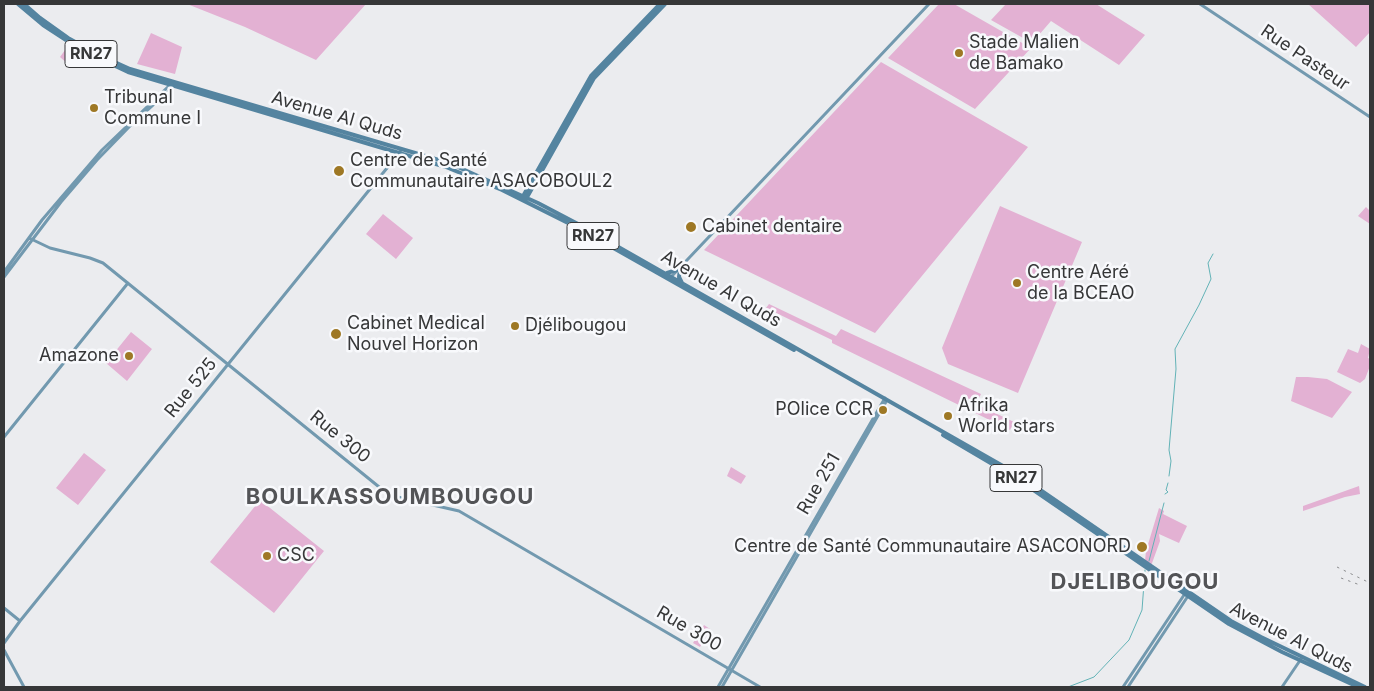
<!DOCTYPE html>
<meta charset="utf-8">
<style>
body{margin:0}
#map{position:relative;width:1374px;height:691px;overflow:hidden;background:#ebecef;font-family:Inter,sans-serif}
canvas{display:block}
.frame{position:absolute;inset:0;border:5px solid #363738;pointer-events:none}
</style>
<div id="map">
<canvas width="1374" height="691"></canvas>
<div class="frame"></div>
</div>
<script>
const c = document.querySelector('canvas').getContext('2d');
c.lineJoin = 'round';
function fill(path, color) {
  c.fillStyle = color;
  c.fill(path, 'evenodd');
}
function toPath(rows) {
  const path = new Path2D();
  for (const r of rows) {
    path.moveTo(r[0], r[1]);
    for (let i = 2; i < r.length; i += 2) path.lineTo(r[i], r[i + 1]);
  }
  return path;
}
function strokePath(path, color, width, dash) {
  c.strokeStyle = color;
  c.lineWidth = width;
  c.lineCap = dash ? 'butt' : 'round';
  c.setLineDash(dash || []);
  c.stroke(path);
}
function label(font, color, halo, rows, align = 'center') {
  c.font = font + ' Inter,sans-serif';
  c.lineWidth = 5;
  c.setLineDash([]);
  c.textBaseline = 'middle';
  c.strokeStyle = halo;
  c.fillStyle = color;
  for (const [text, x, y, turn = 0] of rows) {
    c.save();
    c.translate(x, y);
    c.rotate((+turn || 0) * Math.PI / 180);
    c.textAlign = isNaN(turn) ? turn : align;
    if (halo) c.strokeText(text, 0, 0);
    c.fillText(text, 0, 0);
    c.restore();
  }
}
const green = toPath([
 [187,4,366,4,316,60,245,27],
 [939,4,954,4,1031,48,975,109,888,58],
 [1006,4,1096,4,1145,35,1119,65,1051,21,1032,43,991,20],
 [1308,4,1370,4,1370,32,1356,47],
 [151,33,182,47,175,74,137,64],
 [65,50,74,58,69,65,60,57],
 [881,62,1028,147,875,333,704,250],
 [1000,206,1082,242,1018,393,948,364,942,348],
 [1366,207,1370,211,1370,224,1358,216],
 [383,214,413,238,396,259,366,234],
 [769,304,836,336,841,329,981,394,976,404,1014,422,1010,430,832,343,832,340,766,308],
 [131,332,152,349,127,381,106,363],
 [1361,344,1370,349,1368,358,1370,359,1370,366,1365,379,1360,383,1337,372,1348,349,1358,353],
 [1296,377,1308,377,1327,379,1352,392,1332,418,1291,401],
 [84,453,106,470,78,505,56,488],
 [731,467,746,476,741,484,727,476],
 [1359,486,1360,494,1345,497,1303,511,1303,506],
 [260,500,324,551,274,613,210,562],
 [1159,508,1164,511,1163,514,1187,526,1179,543,1159,534,1160,541,1151,566,1145,561,1146,551],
 [704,625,710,629,700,647,693,643]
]);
const stream = toPath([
 [1169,476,1171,461,1169,450,1176,369,1175,349,1199,305,1211,279,1208,263,1213,254],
 [1165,494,1168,492,1166,490,1168,483],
 [1149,561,1164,503],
 [4,686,4,687],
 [1068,687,1094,677,1129,640,1142,610,1145,570]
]);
const secondary = toPath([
 [1200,4,1370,117],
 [29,238,50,248,90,258,103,263,389,495,459,511,760,687],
 [4,272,42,220,102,150,171,84],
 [4,277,61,202,97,160,129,127,174,86],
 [671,277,929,4],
 [4,437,128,283],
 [4,608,20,621],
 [4,643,20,621,400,152,401,149],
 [4,650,24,687],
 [718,687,885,398],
 [722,687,887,400],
 [1123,687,1186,592],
 [1128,687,1188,596],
 [1282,687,1301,659]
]);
const primary = toPath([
 [18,4,43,25,66,40,92,55,128,72,446,167,502,190,578,228,794,350],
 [24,4,40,18,68,38,99,55,130,69,449,163,538,203,578,224,1017,474,1231,621,1261,637,1365,687],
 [522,198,591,76,660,4],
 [526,199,594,78,665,4],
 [667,273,680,269,679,277,682,283],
 [943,435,1016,478,1229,624,1282,652,1358,687]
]);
const rail = toPath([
 [1337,567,1370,583],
 [1341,578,1360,585]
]);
const markers = [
 [959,53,5,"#9e7825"],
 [94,108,5,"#9e7825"],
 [339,171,6,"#9e7825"],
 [691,227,6,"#9e7825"],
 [1017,283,5,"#9e7825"],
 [515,326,5,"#9e7825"],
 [336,334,6,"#9e7825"],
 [129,356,5,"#9e7825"],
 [883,410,5,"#9e7825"],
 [948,416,5,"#9e7825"],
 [1142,547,6,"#9e7825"],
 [267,556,5,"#9e7825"]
];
const shields = [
 [91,54,52],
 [593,236,52],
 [1016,478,52]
];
const shieldNames = [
 ["RN27",91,54],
 ["RN27",593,236],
 ["RN27",1016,478]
];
const poiNames = [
 ["Stade Malien",969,43],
 ["de Bamako",969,64],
 ["Tribunal",104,98],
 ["Commune I",104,119],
 ["Centre de Santé",350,161],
 ["Communautaire ASACOBOUL2",350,182],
 ["Cabinet dentaire",702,227],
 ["Centre Aéré",1027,273],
 ["de la BCEAO",1027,294],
 ["Cabinet Medical",347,324],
 ["Nouvel Horizon",347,345],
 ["Djélibougou",525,326],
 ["Amazone",119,356,"right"],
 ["Afrika",958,406],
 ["World stars",958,427],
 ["POlice CCR",873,410,"right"],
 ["Centre de Santé Communautaire ASACONORD",1131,547,"right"],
 ["CSC",277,556]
];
const streetNames = [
 ["Rue Pasteur",1305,58,34],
 ["Avenue Al Quds",337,116,16],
 ["Avenue Al Quds",721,289,30],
 ["Rue 525",191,388,-51],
 ["Rue 300",340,437,39],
 ["Rue 251",819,484,-60],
 ["Rue 300",689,629,30],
 ["Avenue Al Quds",1291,638,27]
];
const districtNames = [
 ["BOULKASSOUMBOUGOU",390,497],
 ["DJELIBOUGOU",1135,582]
];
fill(green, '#e3b1d3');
strokePath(stream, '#62b2b6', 1);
strokePath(secondary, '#7299af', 3);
strokePath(primary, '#5484a0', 4);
strokePath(rail, '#8b8c8e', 1, [2.5, 5]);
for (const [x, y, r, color] of markers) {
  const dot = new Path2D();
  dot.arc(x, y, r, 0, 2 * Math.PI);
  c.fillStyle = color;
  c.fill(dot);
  strokePath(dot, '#f8f9fc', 2);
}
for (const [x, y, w] of shields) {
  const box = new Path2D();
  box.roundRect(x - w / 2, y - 13.5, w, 27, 4);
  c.fillStyle = '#f8f9fc';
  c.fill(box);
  strokePath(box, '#363738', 1);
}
label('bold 16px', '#363738', null, shieldNames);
label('18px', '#363738', '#f8f9fc', poiNames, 'left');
label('18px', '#363738', '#f8f9fc', streetNames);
c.letterSpacing = '1px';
label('bold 22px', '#535457', '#f8f9fc', districtNames);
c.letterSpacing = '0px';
</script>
